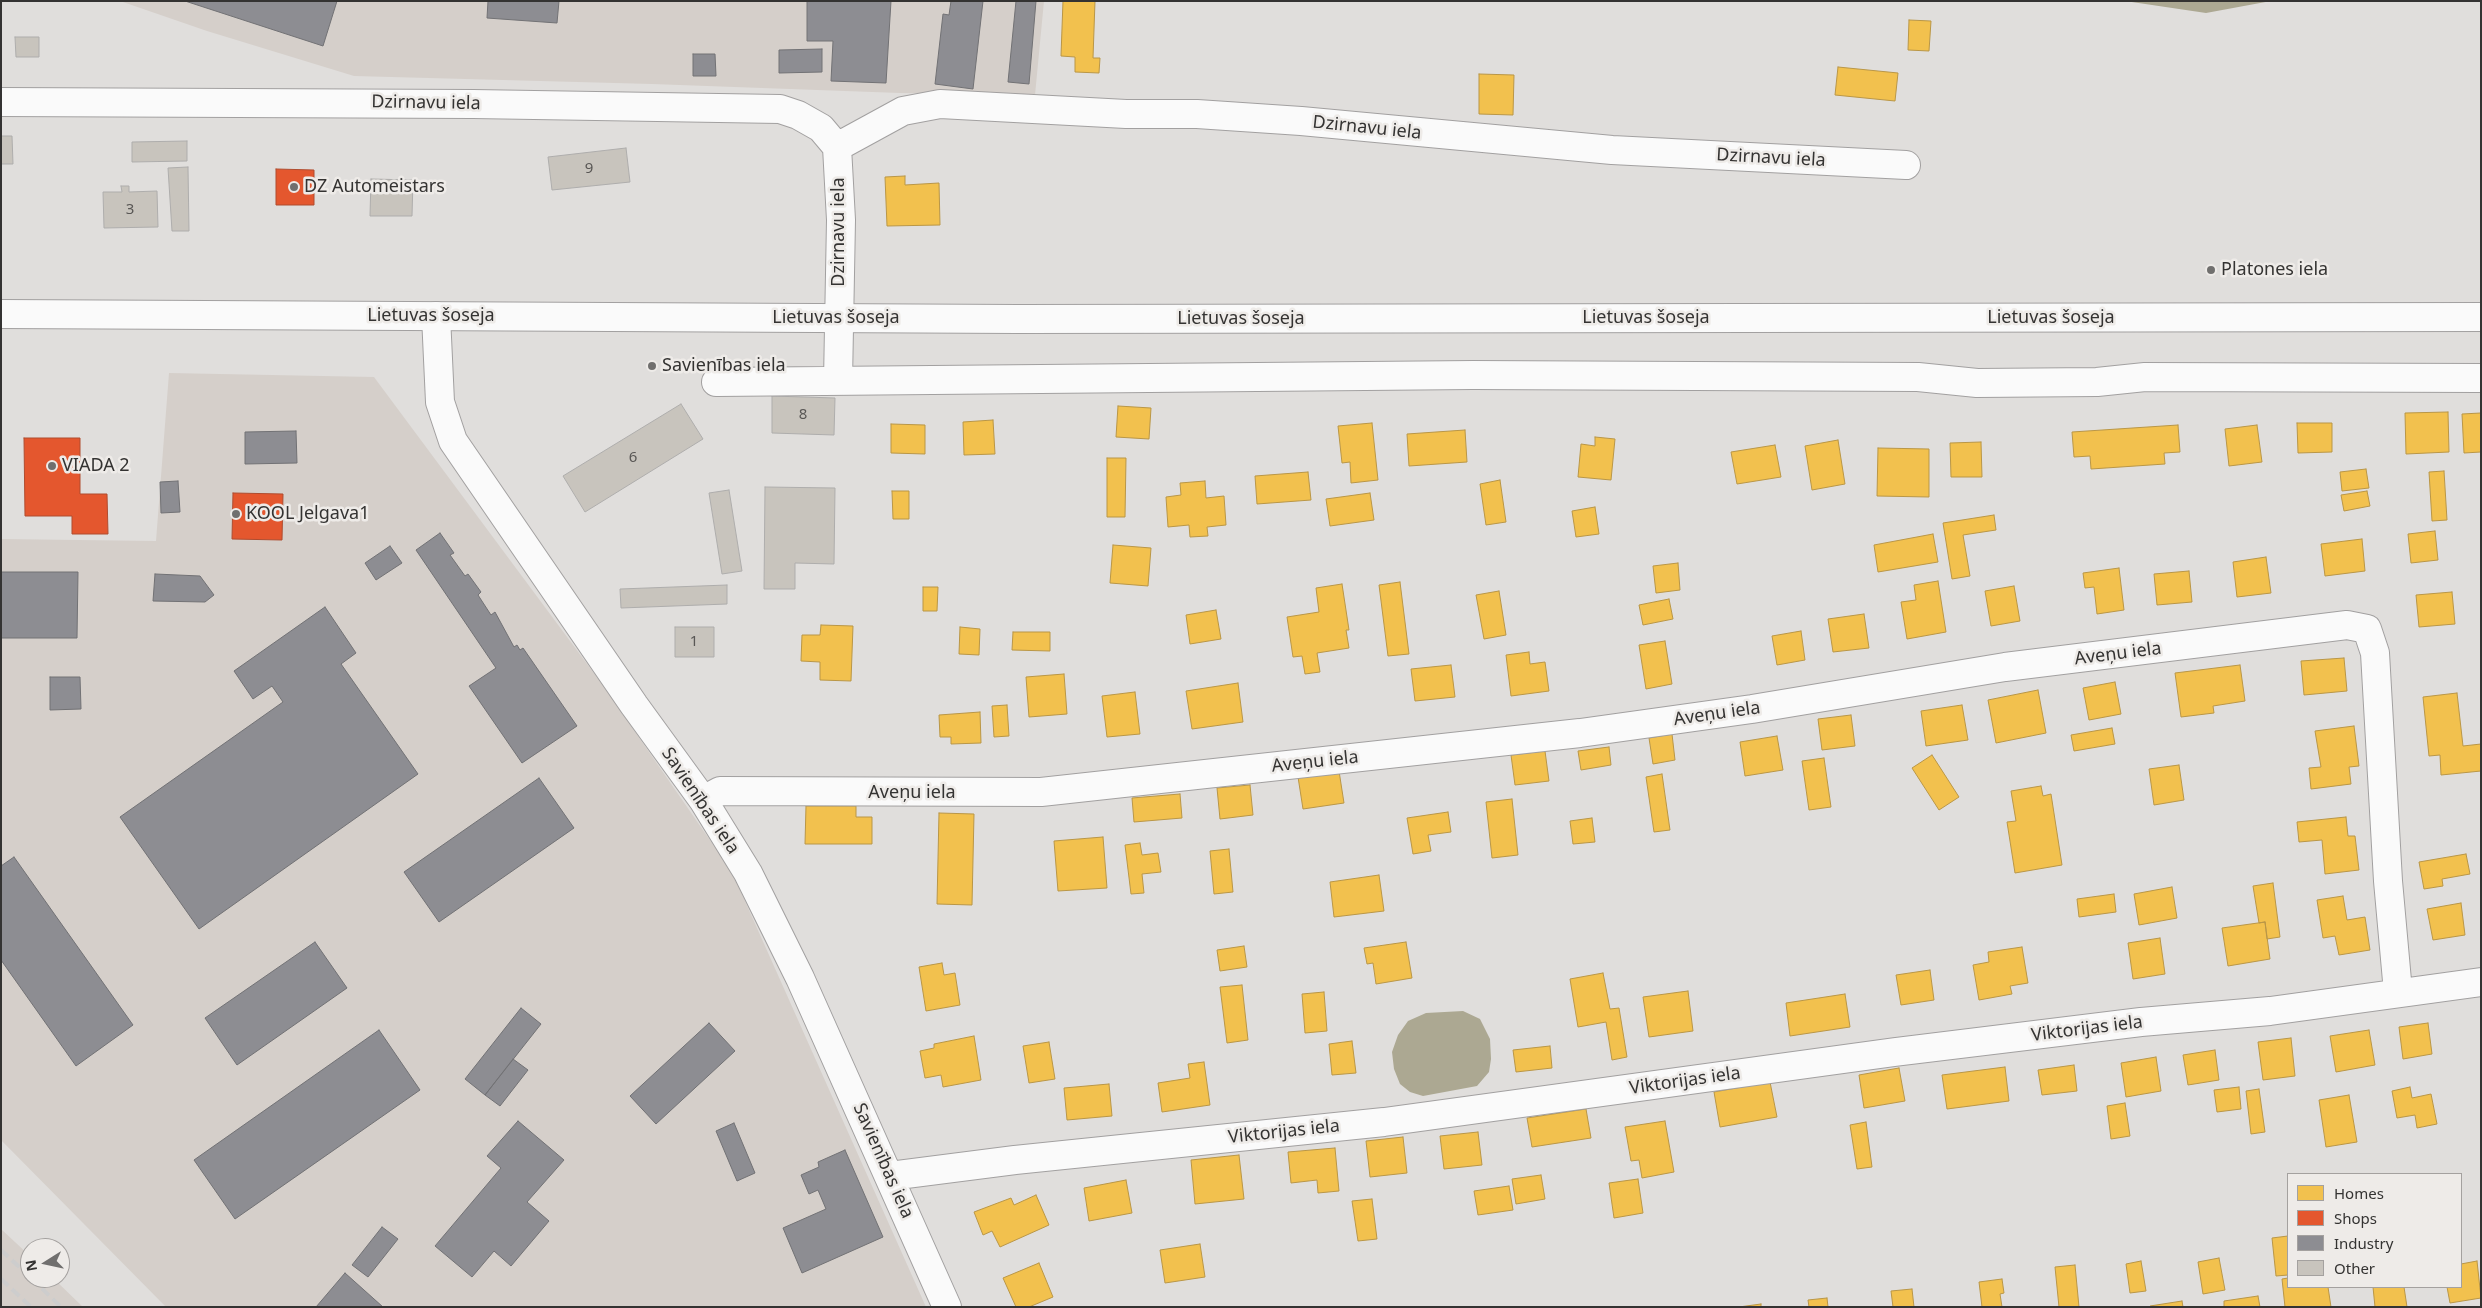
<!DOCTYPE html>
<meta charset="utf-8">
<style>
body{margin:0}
#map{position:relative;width:2482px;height:1308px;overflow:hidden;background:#e0dedc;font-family:"Noto Sans",sans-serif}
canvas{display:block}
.frame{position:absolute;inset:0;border:2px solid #343332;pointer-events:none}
.legend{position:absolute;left:2287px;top:1173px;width:175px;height:115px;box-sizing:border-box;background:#eeebe8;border:1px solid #a4a19f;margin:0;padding:6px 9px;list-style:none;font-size:15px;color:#343332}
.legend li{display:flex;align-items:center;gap:10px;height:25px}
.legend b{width:25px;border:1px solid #a4a19f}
.north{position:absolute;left:20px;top:1238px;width:50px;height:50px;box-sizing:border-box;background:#eeebe8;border:1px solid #a4a19f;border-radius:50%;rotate:260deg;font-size:14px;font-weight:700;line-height:20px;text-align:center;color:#343332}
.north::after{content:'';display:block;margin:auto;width:18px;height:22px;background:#706f6e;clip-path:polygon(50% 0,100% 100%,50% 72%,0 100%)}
</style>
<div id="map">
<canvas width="2482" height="1308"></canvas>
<div class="frame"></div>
<ul class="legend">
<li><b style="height:14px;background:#f2c14e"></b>Homes</li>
<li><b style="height:14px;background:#e4572e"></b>Shops</li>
<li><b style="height:14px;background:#8d8d92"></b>Industry</li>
<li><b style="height:14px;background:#c8c4bd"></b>Other</li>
</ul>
<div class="north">N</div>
</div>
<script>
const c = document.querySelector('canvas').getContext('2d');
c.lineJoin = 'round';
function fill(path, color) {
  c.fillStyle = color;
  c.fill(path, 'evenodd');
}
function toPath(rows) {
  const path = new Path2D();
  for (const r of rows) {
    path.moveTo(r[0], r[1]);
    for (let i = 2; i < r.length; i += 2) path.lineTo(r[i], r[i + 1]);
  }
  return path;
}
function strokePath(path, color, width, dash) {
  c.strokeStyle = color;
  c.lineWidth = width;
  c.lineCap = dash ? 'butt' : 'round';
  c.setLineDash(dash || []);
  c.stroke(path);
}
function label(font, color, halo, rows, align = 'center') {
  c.font = font + ' "Noto Sans",sans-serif';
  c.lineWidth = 5;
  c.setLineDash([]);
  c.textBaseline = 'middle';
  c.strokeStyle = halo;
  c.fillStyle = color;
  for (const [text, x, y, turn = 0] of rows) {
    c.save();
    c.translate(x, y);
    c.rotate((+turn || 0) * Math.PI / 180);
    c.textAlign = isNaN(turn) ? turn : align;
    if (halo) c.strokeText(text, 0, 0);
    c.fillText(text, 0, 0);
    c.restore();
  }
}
const built = toPath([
 [120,1,1044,1,1035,95,900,93,652,84,354,76,207,31],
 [169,373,374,377,602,684,732,872,926,1307,166,1307,1,1140,1,539,156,541],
 [1,1229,30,1256,30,1278,53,1278,83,1307,1,1307]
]);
const water = toPath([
 [2125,1,2271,1,2206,13],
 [1463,1011,1480,1019,1490,1039,1491,1059,1489,1072,1477,1086,1423,1096,1410,1092,1400,1084,1394,1069,1392,1052,1398,1035,1408,1021,1426,1013]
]);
const homes = toPath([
 [1063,1,1095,1,1093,58,1100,58,1099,73,1075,72,1075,57,1061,56,1063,1],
 [1909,20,1931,21,1929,51,1908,50,1909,20],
 [1838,67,1898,73,1895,101,1835,95,1838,67],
 [1479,74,1514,75,1513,115,1479,114,1479,74],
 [905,176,905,185,939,183,940,225,887,226,885,177,905,176],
 [1118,406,1151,408,1149,439,1116,437,1118,406],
 [2448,412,2449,452,2406,454,2405,413,2448,412],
 [2481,413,2481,452,2464,453,2462,414,2481,413],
 [993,420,995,454,964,455,963,422,993,420],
 [1372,423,1378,480,1351,483,1350,462,1342,463,1338,426,1372,423],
 [2297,423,2332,423,2332,452,2298,453,2297,423],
 [891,424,925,425,925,454,891,453,891,424],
 [2178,425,2180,452,2164,453,2165,464,2091,469,2090,456,2074,457,2072,432,2178,425],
 [2257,425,2262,462,2229,466,2225,429,2257,425],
 [1465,430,1467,462,1409,466,1407,434,1465,430],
 [1595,437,1615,439,1611,480,1578,477,1581,444,1595,446,1595,437],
 [1838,440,1845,484,1812,490,1805,446,1838,440],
 [1981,442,1982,477,1951,477,1950,443,1981,442],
 [1775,445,1781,477,1737,484,1731,452,1775,445],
 [1878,448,1929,449,1929,497,1877,496,1878,448],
 [1107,458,1126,458,1125,517,1107,517,1107,458],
 [2366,469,2369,488,2342,491,2340,472,2366,469],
 [2444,471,2447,520,2432,521,2429,472,2444,471],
 [1308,472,1311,500,1257,504,1255,476,1308,472],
 [1500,480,1506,522,1486,525,1480,484,1500,480],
 [1205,481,1206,498,1224,496,1226,525,1207,527,1208,536,1190,537,1189,525,1168,527,1166,497,1181,495,1180,483,1205,481],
 [892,491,909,491,909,519,893,519,892,491],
 [2367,491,2370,506,2344,511,2341,495,2367,491],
 [1370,493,1374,520,1330,526,1326,499,1370,493],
 [1595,507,1599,534,1576,537,1572,511,1595,507],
 [1994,515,1996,530,1963,535,1970,576,1952,579,1943,523,1994,515],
 [2435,531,2438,560,2411,563,2408,534,2435,531],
 [1933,534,1938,562,1878,572,1874,545,1933,534],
 [2362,539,2365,571,2325,576,2321,544,2362,539],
 [1113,545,1151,548,1148,586,1110,583,1113,545],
 [2266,557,2271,593,2237,597,2233,562,2266,557],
 [1678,563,1680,590,1656,593,1653,566,1678,563],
 [2119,568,2124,610,2097,614,2094,587,2085,588,2083,573,2119,568],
 [2189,571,2192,602,2157,605,2154,574,2189,571],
 [1938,581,1946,632,1907,639,1901,602,1916,600,1914,585,1938,581],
 [1400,582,1409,654,1388,656,1379,585,1400,582],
 [1342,584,1349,630,1346,630,1349,648,1317,653,1320,672,1305,674,1302,656,1293,657,1287,617,1319,612,1316,588,1342,584],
 [2014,586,2020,621,1991,626,1985,591,2014,586],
 [923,587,938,587,937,611,923,611,923,587],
 [1499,591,1506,635,1484,639,1476,595,1499,591],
 [2452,592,2455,624,2419,627,2416,595,2452,592],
 [1669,599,1673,619,1643,625,1639,605,1669,599],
 [1216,610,1221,639,1190,644,1186,615,1216,610],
 [1864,614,1869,648,1833,652,1828,619,1864,614],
 [821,625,853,626,851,681,820,680,820,662,801,661,802,635,820,635,821,625],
 [960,627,980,629,979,655,959,654,960,627],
 [1801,631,1805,660,1777,665,1772,636,1801,631],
 [1013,632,1050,632,1050,651,1012,650,1013,632],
 [1665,641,1672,684,1646,689,1639,645,1665,641],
 [1529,652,1530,664,1545,662,1549,691,1511,696,1506,655,1529,652],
 [2344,658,2347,691,2304,695,2301,661,2344,658],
 [1451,665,1455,697,1415,701,1411,669,1451,665],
 [2240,665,2245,701,2213,706,2214,713,2181,717,2175,673,2240,665],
 [1064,674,1067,714,1029,717,1026,677,1064,674],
 [2115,682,2121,714,2089,720,2083,688,2115,682],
 [1238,683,1243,722,1192,729,1186,691,1238,683],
 [2038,690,2046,733,1996,743,1988,700,2038,690],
 [1135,692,1140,734,1107,737,1102,696,1135,692],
 [2457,693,2463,746,2481,744,2481,771,2441,775,2440,755,2429,756,2423,697,2457,693],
 [1007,705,1009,736,994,737,992,706,1007,705],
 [1962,705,1968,740,1926,746,1921,711,1962,705],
 [980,712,981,743,951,744,951,737,940,737,939,715,980,712],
 [1851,715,1855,746,1822,750,1818,719,1851,715],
 [2354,726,2359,766,2349,767,2351,784,2311,789,2309,768,2321,767,2315,731,2354,726],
 [2112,728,2115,744,2074,751,2071,735,2112,728],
 [1672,734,1675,760,1653,764,1649,738,1672,734],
 [1777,736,1783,770,1745,776,1740,742,1777,736],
 [1609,747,1611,765,1581,770,1578,751,1609,747],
 [1545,751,1549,781,1515,785,1511,755,1545,751],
 [1932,755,1959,797,1939,810,1912,768,1932,755],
 [1824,758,1831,807,1809,810,1802,761,1824,758],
 [2179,765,2184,800,2154,805,2149,769,2179,765],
 [1339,771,1344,803,1303,809,1298,777,1339,771],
 [1662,774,1670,830,1654,832,1646,777,1662,774],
 [1250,785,1253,815,1220,819,1217,788,1250,785],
 [2041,786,2043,796,2051,794,2062,865,2015,873,2007,822,2016,821,2011,791,2041,786],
 [1180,794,1182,818,1134,822,1132,798,1180,794],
 [1512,799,1518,855,1492,858,1486,802,1512,799],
 [806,806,856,806,856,817,872,817,872,844,805,844,806,806],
 [1448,812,1451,832,1428,835,1431,851,1413,854,1407,818,1448,812],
 [939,813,974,814,972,905,937,904,939,813],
 [2346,817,2348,836,2355,836,2359,870,2325,874,2322,840,2299,842,2297,822,2346,817],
 [1592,818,1595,842,1573,844,1570,821,1592,818],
 [1103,837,1107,888,1058,891,1054,841,1103,837],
 [1140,843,1142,855,1158,853,1161,872,1142,874,1144,893,1131,894,1125,845,1140,843],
 [1229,849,1233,892,1214,894,1210,851,1229,849],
 [2466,854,2470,874,2442,879,2443,886,2424,889,2419,862,2466,854],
 [1379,875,1384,911,1334,917,1330,882,1379,875],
 [2273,883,2280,937,2267,939,2265,922,2259,923,2253,886,2273,883],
 [2172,887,2177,918,2139,925,2134,894,2172,887],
 [2114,894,2116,912,2079,917,2077,899,2114,894],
 [2343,896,2347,920,2365,917,2370,950,2339,955,2335,936,2323,938,2317,900,2343,896],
 [2461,903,2465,935,2433,940,2427,909,2461,903],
 [2265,922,2270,959,2228,966,2222,928,2265,922],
 [2160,938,2165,974,2133,979,2128,943,2160,938],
 [1406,942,1412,978,1376,984,1373,963,1367,964,1364,948,1406,942],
 [1244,946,1247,967,1220,971,1217,950,1244,946],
 [2022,947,2028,983,2010,986,2012,994,1979,1000,1973,965,1989,962,1988,952,2022,947],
 [942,963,944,975,955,973,960,1005,926,1011,919,967,942,963],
 [1930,970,1934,1000,1901,1005,1896,975,1930,970],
 [1603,973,1610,1009,1619,1008,1627,1057,1612,1060,1606,1022,1578,1027,1570,979,1603,973],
 [1242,985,1248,1040,1227,1043,1220,987,1242,985],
 [1688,991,1693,1031,1649,1037,1643,997,1688,991],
 [1324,992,1327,1031,1305,1033,1302,994,1324,992],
 [1845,994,1850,1027,1790,1036,1786,1003,1845,994],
 [2428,1023,2432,1054,2403,1059,2399,1027,2428,1023],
 [2369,1030,2375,1065,2336,1072,2330,1036,2369,1030],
 [974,1036,981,1080,943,1087,941,1075,925,1078,920,1051,934,1048,934,1044,974,1036],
 [2291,1038,2295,1076,2263,1080,2258,1042,2291,1038],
 [1352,1041,1356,1073,1332,1075,1329,1044,1352,1041],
 [1049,1042,1055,1079,1029,1083,1023,1046,1049,1042],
 [1550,1046,1552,1068,1516,1072,1513,1050,1550,1046],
 [2215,1050,2219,1080,2188,1085,2183,1055,2215,1050],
 [2156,1057,2161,1091,2126,1097,2121,1063,2156,1057],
 [1204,1062,1210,1105,1162,1112,1158,1083,1190,1078,1188,1064,1204,1062],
 [2074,1065,2077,1091,2042,1095,2038,1070,2074,1065],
 [2005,1067,2009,1101,1947,1109,1942,1075,2005,1067],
 [1899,1068,1905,1101,1864,1108,1859,1075,1899,1068],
 [1770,1082,1777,1117,1720,1127,1714,1092,1770,1082],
 [1109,1084,1112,1116,1067,1120,1064,1088,1109,1084],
 [2239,1087,2241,1109,2217,1112,2214,1090,2239,1087],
 [2410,1087,2412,1098,2431,1094,2437,1124,2417,1128,2415,1115,2397,1118,2392,1091,2410,1087],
 [2259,1089,2265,1132,2251,1134,2246,1091,2259,1089],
 [2349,1095,2357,1142,2326,1147,2319,1100,2349,1095],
 [2125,1103,2130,1136,2111,1139,2107,1106,2125,1103],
 [1586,1109,1591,1138,1532,1147,1527,1118,1586,1109],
 [1665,1121,1674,1172,1642,1178,1639,1160,1631,1161,1625,1127,1665,1121],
 [1866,1122,1872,1167,1857,1169,1850,1125,1866,1122],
 [1478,1132,1482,1165,1444,1169,1440,1136,1478,1132],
 [1403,1137,1407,1173,1370,1177,1366,1141,1403,1137],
 [1335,1148,1339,1191,1318,1193,1317,1180,1291,1183,1288,1152,1335,1148],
 [1239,1155,1244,1199,1195,1204,1191,1160,1239,1155],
 [1541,1175,1545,1199,1516,1204,1512,1179,1541,1175],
 [1638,1179,1643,1213,1614,1218,1609,1183,1638,1179],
 [1126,1180,1132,1213,1089,1221,1084,1188,1126,1180],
 [1509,1186,1513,1210,1478,1215,1474,1191,1509,1186],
 [1036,1195,1049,1225,1000,1247,992,1231,983,1235,974,1212,1011,1198,1014,1205,1036,1195],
 [1372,1199,1377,1239,1358,1241,1352,1201,1372,1199],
 [2288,1236,2288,1275,2276,1276,2272,1238,2288,1236],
 [1200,1244,1205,1277,1165,1283,1160,1250,1200,1244],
 [2219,1258,2225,1290,2203,1294,2198,1262,2219,1258],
 [2141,1261,2146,1291,2130,1293,2126,1264,2141,1261],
 [2477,1261,2481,1298,2450,1303,2447,1287,2461,1287,2461,1264,2477,1261],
 [1039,1263,1053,1297,1029,1307,1016,1307,1003,1278,1039,1263],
 [2075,1265,2079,1307,2059,1307,2055,1267,2075,1265],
 [2288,1278,2288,1287,2328,1287,2331,1307,2285,1307,2282,1279,2288,1278],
 [2002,1279,2004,1293,2000,1294,2002,1307,1982,1307,1979,1282,2002,1279],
 [2373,1287,2404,1287,2407,1307,2375,1307,2373,1287],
 [1912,1289,1914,1307,1893,1307,1891,1291,1912,1289],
 [2258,1296,2260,1307,2224,1307,2224,1301,2258,1296],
 [1827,1298,1828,1307,1809,1307,1808,1300,1827,1298],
 [2182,1301,2183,1307,2150,1307,2150,1306,2182,1301],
 [1761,1304,1761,1307,1739,1307,1761,1304]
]);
const shops = toPath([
 [276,169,314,170,314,205,276,205,276,169],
 [24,438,80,438,80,494,107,494,108,534,72,534,72,516,25,516,24,438],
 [233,493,283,494,282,540,232,539,233,493]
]);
const industry = toPath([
 [185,1,337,1,323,46,185,1],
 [488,1,559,1,557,23,487,18,488,1],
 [807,1,891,1,886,83,831,81,833,41,807,41,807,1],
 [951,1,983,1,973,89,935,84,943,14,949,15,951,1],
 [1016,1,1036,1,1029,84,1008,82,1016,1],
 [822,49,822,72,779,73,779,50,822,49],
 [693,54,715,54,716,76,693,76,693,54],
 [296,431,297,463,245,464,245,432,296,431],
 [178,481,180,512,161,513,160,482,178,481],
 [440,533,454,553,450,555,465,576,468,574,481,592,478,595,491,615,495,612,514,647,517,645,520,650,523,648,577,726,522,763,469,686,496,668,416,550,440,533],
 [390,546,402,563,376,580,365,563,390,546],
 [1,572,78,572,77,638,1,638,1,572],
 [155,574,200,576,214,595,205,602,153,601,155,574],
 [325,607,356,653,341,664,418,774,199,929,120,817,283,702,272,686,253,699,234,671,325,607],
 [50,677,80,677,81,709,50,710,50,677],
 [539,778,574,828,439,922,404,872,539,778],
 [14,857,133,1025,76,1066,1,960,1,866,14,857],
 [315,942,347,988,237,1065,205,1018,315,942],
 [521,1008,541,1024,485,1095,465,1079,521,1008],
 [709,1023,735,1051,656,1124,630,1096,709,1023],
 [379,1030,420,1090,235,1219,194,1160,379,1030],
 [513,1059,528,1070,500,1106,485,1095,513,1059],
 [518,1121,564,1160,527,1202,549,1221,511,1266,494,1251,472,1277,435,1246,501,1168,487,1156,518,1121],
 [734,1123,755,1173,737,1181,716,1131,734,1123],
 [845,1150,883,1237,802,1273,783,1228,826,1209,818,1190,809,1194,801,1175,819,1167,818,1162,845,1150],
 [382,1227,398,1239,368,1277,352,1265,382,1227],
 [345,1273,383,1307,316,1307,345,1273]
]);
const building = toPath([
 [15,37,39,37,39,57,16,57,15,37],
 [1,136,12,136,13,164,1,164,1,136],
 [187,141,187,161,132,162,132,142,187,141],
 [626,148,630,182,552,190,548,157,626,148],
 [188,167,189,231,172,231,168,168,188,167],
 [371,179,413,180,412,216,370,216,371,179],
 [121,186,129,186,129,192,157,191,158,227,104,228,103,192,122,192,121,186],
 [772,396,835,398,834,435,772,433,772,396],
 [681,404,703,439,585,512,563,476,681,404],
 [765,487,835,488,834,564,795,563,795,589,764,589,765,487],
 [729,490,742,571,722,574,709,493,729,490],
 [727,585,727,604,621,608,620,589,727,585],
 [675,627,714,627,714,657,675,657,675,627]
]);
const minor = toPath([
 [1,102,473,104,780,109,798,115,821,128,837,147,841,220,838,381],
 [837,147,903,111,940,104,1126,114,1197,114,1301,121,1612,150,1906,165],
 [436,316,440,402,453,441,634,705,703,800,748,873,800,978,947,1307],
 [716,382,1473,375,1918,377,1977,383,2097,382,2145,377,2481,378],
 [703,800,720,791,1041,792,1580,733,1752,709,2005,667,2347,625,2367,629,2375,653,2388,881,2398,992],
 [890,1176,1015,1160,1384,1122,1895,1052,2141,1022,2270,1011,2481,982]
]);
const major = toPath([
 [1,314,1018,319,2481,317]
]);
const rail = toPath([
 [1,1250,30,1277],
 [31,1278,61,1307],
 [1,1279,31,1307]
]);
const markers = [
 [294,187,5,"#706f6e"],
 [2211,270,5,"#706f6e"],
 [652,366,5,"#706f6e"],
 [52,466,5,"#706f6e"],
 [236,514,5,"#706f6e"]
];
const numberNames = [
 ["9",589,169],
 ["3",130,210],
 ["8",803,415],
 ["6",633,458],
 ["1",694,642]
];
const streetNames = [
 ["Dzirnavu iela",426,103,1],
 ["Dzirnavu iela",1367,128,6],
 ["Dzirnavu iela",1771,158,3],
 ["Dzirnavu iela",839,232,-90],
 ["Lietuvas šoseja",431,316],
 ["Lietuvas šoseja",836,318],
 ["Lietuvas šoseja",1646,318],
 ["Lietuvas šoseja",2051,318],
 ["Lietuvas šoseja",1241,319],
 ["Aveņu iela",2118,654,-7],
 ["Aveņu iela",1717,714,-8],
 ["Aveņu iela",1315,762,-6],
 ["Aveņu iela",912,793],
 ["Savienības iela",700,801,56],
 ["Viktorijas iela",2087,1029,-7],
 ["Viktorijas iela",1685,1081,-8],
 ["Viktorijas iela",1284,1132,-6],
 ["Savienības iela",883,1161,66]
];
const poiNames = [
 ["DZ Automeistars",304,187],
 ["Platones iela",2221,270],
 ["Savienības iela",662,366],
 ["VIADA 2",62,466],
 ["KOOL Jelgava1",246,514]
];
fill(built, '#d5cfca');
fill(water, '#aca892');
fill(homes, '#f2c14e');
strokePath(homes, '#b99646', 1);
fill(shops, '#e4572e');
strokePath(shops, '#af4c2f', 1);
fill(industry, '#8d8d92');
strokePath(industry, '#727275', 1);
fill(building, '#c8c4bd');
strokePath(building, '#aeadac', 1);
strokePath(minor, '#a2a0a0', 30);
strokePath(major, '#a2a0a0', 30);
strokePath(minor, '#fafafa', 28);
strokePath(major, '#fafafa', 28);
strokePath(rail, '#cdcdcd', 4, [10, 5]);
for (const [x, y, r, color] of markers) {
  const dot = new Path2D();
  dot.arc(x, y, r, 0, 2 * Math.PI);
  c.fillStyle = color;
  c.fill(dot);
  strokePath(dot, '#eeebe8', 2);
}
label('15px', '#595755', null, numberNames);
label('18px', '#343332', '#eeebe8', streetNames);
label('18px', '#343332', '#eeebe8', poiNames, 'left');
</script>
